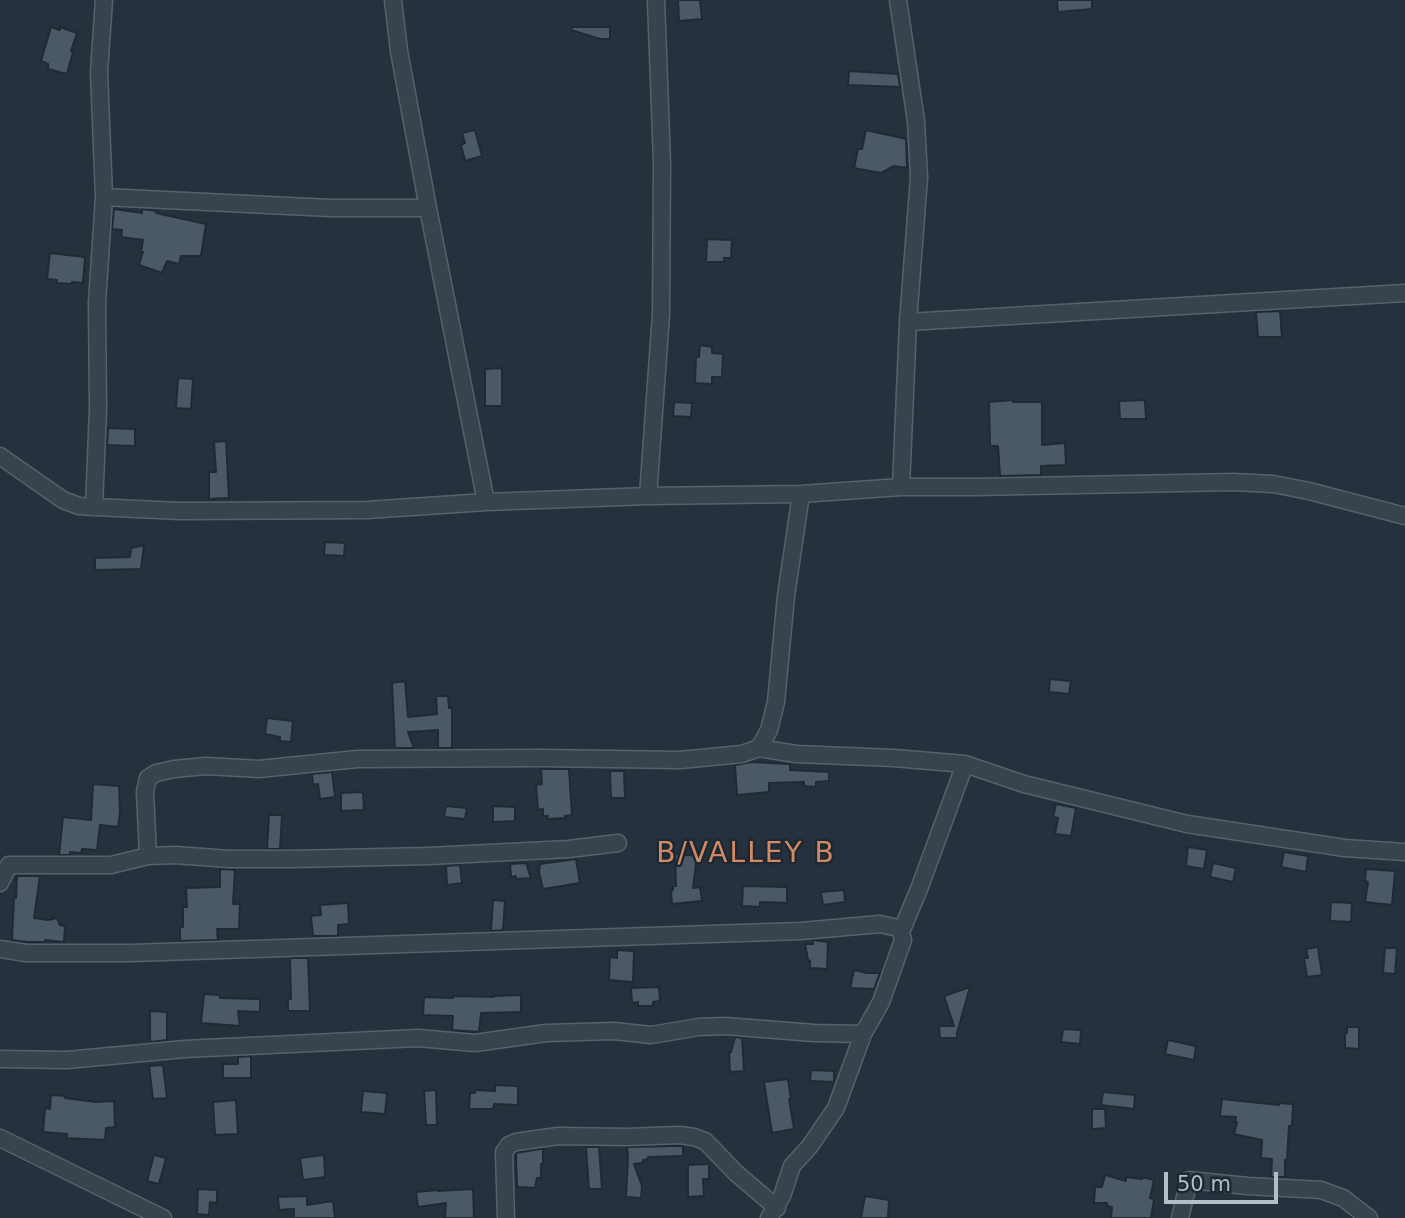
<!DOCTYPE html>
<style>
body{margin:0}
#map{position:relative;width:1405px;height:1218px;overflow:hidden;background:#25323d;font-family:"DejaVu Sans",sans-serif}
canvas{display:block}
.scale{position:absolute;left:1164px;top:1172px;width:114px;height:32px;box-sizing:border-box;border:4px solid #b5bec8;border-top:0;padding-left:9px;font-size:21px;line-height:24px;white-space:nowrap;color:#b5bec8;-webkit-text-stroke:5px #1e2832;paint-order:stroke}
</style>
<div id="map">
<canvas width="1405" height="1218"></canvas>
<div class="scale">50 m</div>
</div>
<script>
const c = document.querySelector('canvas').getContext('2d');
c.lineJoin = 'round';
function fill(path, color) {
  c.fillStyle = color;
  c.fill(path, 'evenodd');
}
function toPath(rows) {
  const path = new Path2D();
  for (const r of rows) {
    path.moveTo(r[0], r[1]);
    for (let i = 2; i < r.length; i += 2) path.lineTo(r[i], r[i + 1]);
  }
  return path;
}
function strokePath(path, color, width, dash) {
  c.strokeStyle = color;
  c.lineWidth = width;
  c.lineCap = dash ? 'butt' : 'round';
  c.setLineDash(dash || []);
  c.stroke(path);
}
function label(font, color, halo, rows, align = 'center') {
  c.font = font + ' "DejaVu Sans",sans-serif';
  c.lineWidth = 5;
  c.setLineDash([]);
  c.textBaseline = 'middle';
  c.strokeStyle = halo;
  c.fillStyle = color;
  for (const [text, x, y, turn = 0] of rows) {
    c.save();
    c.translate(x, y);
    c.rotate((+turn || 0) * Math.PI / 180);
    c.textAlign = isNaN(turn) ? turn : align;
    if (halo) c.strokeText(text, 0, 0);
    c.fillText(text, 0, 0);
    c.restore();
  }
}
const building = toPath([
 [678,0,700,0,702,19,679,21,678,0],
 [1057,0,1092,0,1092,9,1058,12,1057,0],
 [51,27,60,30,60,27,77,33,71,51,73,52,67,74,48,69,48,64,41,61,51,27],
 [572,27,610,27,610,39,600,39,571,30,572,27],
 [849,71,898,74,900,87,848,85,849,71],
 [475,130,482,156,465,161,461,145,465,143,462,133,475,130],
 [866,130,906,139,907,168,894,166,881,173,854,168,858,149,862,149,866,130],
 [114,209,142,213,142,209,156,211,156,213,206,224,201,256,181,256,179,264,167,261,162,273,139,265,143,252,141,252,143,240,121,237,122,230,112,229,114,209],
 [707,239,732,240,731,258,724,258,724,262,706,262,707,239],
 [50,253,85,257,83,283,72,282,71,284,57,283,57,280,47,279,50,253],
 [1280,311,1282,337,1258,337,1256,312,1280,311],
 [700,345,712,347,712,353,723,354,722,377,712,377,712,384,695,383,696,357,699,357,700,345],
 [502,368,502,406,485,406,485,369,502,368],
 [178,378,193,379,191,409,176,408,178,378],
 [1013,400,1013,402,1042,402,1042,445,1065,443,1066,465,1041,466,1041,475,1000,476,998,446,990,446,989,402,1013,400],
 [1145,400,1146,419,1120,419,1119,401,1145,400],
 [674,402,692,403,691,417,673,416,674,402],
 [108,428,135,429,135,446,107,445,108,428],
 [226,441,229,498,209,499,209,472,216,472,214,442,226,441],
 [325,542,345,543,344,556,324,555,325,542],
 [144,545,141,569,95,570,95,558,130,557,131,548,144,545],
 [1050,679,1071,681,1069,694,1049,692,1050,679],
 [405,681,408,717,437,714,436,696,448,696,449,708,452,707,452,748,438,748,438,730,408,732,414,748,395,748,392,683,405,681],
 [267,718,293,721,291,742,280,741,280,737,265,734,267,718],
 [751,762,790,764,790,770,829,772,829,781,816,782,816,787,804,786,804,782,769,783,769,792,737,795,735,765,751,762],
 [541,769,569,769,572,815,565,816,565,818,547,819,548,816,543,816,543,809,538,810,536,785,542,784,541,769],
 [610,771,624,771,625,798,611,798,610,771],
 [332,772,335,797,320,799,318,784,313,785,312,774,332,772],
 [93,784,119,786,120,812,118,827,100,825,97,850,82,849,81,853,70,852,70,855,59,855,63,817,91,820,93,784],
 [363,792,364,810,341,811,341,793,363,792],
 [1056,804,1076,808,1071,836,1055,834,1058,818,1053,817,1056,804],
 [446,806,467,808,465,819,444,817,446,806],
 [493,806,515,807,515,821,493,822,493,806],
 [269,815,282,815,280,849,267,849,269,815],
 [1188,847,1207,850,1204,869,1186,866,1188,847],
 [1284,852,1308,856,1306,872,1281,867,1284,852],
 [675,854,697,856,693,888,700,887,702,901,672,904,671,891,673,890,673,886,676,886,675,854],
 [576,859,580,883,543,889,539,872,540,864,576,859],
 [526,863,531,878,516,879,516,876,511,877,510,864,526,863],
 [1213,863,1236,868,1233,882,1210,877,1213,863],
 [460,865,462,883,447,885,446,866,460,865],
 [220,869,235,870,233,904,240,904,239,929,217,929,218,940,180,941,180,927,183,927,183,907,187,907,186,888,220,887,220,869],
 [1366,869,1395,871,1392,905,1365,902,1368,882,1365,881,1366,869],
 [17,876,40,876,34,918,48,920,57,918,60,925,65,926,64,942,45,940,45,942,27,942,12,940,14,898,16,898,17,876],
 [743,886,787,887,787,903,760,902,760,907,742,906,743,886],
 [844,890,845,902,823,905,821,892,844,890],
 [493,900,505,901,503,930,491,931,493,900],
 [1331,902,1352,903,1351,922,1330,921,1331,902],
 [348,903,349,924,338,925,338,936,313,936,311,916,321,915,320,905,348,903],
 [813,940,828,942,827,969,810,968,810,961,808,960,805,944,813,944,813,940],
 [1318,947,1322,975,1307,977,1304,958,1308,958,1306,949,1318,947],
 [1385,948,1397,948,1395,974,1383,973,1385,948],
 [617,950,634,951,633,982,609,980,610,957,617,958,617,950],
 [290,958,308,958,310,1011,288,1011,288,999,291,999,290,958],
 [854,970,867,973,880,973,874,989,850,988,854,970],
 [659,987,660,1001,653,1002,653,1006,638,1006,638,1002,632,1003,631,988,659,987],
 [970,987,957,1033,957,1038,940,1038,939,1026,954,1026,944,996,970,987],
 [204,994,220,995,220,998,260,999,260,1012,238,1011,240,1026,201,1023,204,994],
 [521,995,521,1012,481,1013,479,1032,452,1030,453,1016,423,1015,424,997,453,998,453,996,494,997,494,996,521,995],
 [150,1011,167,1012,167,1040,150,1042,150,1011],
 [1347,1027,1359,1027,1359,1049,1345,1048,1345,1033,1347,1033,1347,1027],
 [1063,1029,1081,1030,1080,1044,1061,1042,1063,1029],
 [735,1037,742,1038,744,1071,730,1072,729,1052,731,1052,735,1037],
 [1168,1040,1196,1046,1194,1060,1165,1054,1168,1040],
 [251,1056,251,1078,223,1078,223,1064,238,1064,238,1057,251,1056],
 [163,1065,167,1098,153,1099,149,1066,163,1065],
 [811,1070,834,1071,834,1082,810,1081,811,1070],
 [788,1079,791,1099,789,1099,794,1129,772,1133,764,1082,788,1079],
 [495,1085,518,1086,518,1105,494,1104,493,1109,469,1109,470,1093,475,1093,475,1090,495,1091,495,1085],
 [436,1090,437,1125,426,1125,424,1091,436,1090],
 [363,1091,387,1093,385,1114,361,1112,363,1091],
 [1103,1092,1135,1095,1134,1109,1101,1105,1103,1092],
 [51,1095,66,1096,65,1098,96,1102,114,1101,115,1127,106,1128,105,1140,66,1138,67,1134,43,1132,45,1108,50,1109,51,1095],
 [1222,1099,1279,1105,1279,1103,1293,1104,1292,1126,1289,1126,1287,1160,1285,1160,1285,1177,1271,1177,1272,1159,1261,1158,1262,1140,1234,1134,1237,1122,1235,1122,1236,1117,1220,1116,1222,1099],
 [236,1100,238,1134,215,1135,213,1102,236,1100],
 [1092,1109,1105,1109,1106,1128,1092,1129,1092,1109],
 [679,1146,683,1146,683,1156,648,1157,648,1159,643,1160,643,1163,634,1164,642,1186,641,1198,626,1197,628,1157,627,1147,679,1146],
 [586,1147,599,1147,602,1189,589,1189,586,1147],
 [540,1149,543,1149,543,1164,541,1164,541,1178,537,1178,535,1188,517,1187,516,1153,540,1149],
 [154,1155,166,1158,159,1184,147,1181,154,1155],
 [324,1155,325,1177,303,1180,300,1158,324,1155],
 [709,1164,709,1179,703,1179,704,1196,688,1197,688,1165,709,1164],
 [1105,1175,1126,1181,1126,1177,1142,1179,1142,1177,1154,1180,1150,1198,1154,1199,1151,1218,1111,1218,1112,1207,1107,1206,1107,1203,1094,1203,1095,1187,1102,1187,1105,1175],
 [198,1189,217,1190,217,1203,210,1202,209,1215,197,1214,198,1189],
 [473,1189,474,1218,445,1218,446,1203,418,1207,416,1192,438,1190,438,1191,473,1189],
 [307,1196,307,1205,333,1201,335,1218,294,1218,294,1209,279,1210,278,1197,307,1196],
 [865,1196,889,1200,888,1218,861,1218,865,1196]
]);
const minor = toPath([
 [393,0,399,51,428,208,486,502],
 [898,0,916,121,919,177,908,322,901,487],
 [104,197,330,208,428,208],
 [908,322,1405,293],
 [0,456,63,500,79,506,94,507,180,511,367,510,486,502,648,496,801,494,901,487,975,487,1233,482,1273,484,1309,491,1405,516],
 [648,496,661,314,662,163,656,0],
 [94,507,98,409,97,303,104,197,99,72,104,0],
 [759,748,796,754,894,758,965,764,1024,784,1187,824,1345,848,1405,852],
 [148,856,145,792,148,778,156,773,174,769,206,766,259,769,357,759,542,758,680,760,742,754,759,748,769,730,776,702,786,596,801,494],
 [0,883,9,865,111,865,148,856,175,855,229,859,293,859,429,856,569,849,618,843],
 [901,932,919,889,965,764],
 [0,949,26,953,131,953,801,931,880,924,898,928,901,932,903,940,881,1002,863,1034,836,1108,810,1146,792,1166,782,1196,769,1218],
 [0,1059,67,1060,185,1049,418,1038,475,1043,546,1033,614,1031,651,1035,699,1027,725,1026,814,1033,863,1034],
 [0,1138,163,1218],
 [506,1218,504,1152,509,1145,516,1142,558,1136,627,1137,679,1135,694,1137,705,1141,712,1148,736,1173,777,1208],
 [1180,1218,1189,1180,1248,1186,1321,1190,1343,1198,1369,1218]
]);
const quarterNames = [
 ["B/VALLEY B",746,855]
];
fill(building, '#4b5966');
strokePath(building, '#202a34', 2);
strokePath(minor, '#57616b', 19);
strokePath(minor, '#39434d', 16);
c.letterSpacing = '2px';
label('28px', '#d28a66', '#1e2832', quarterNames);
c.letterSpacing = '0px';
</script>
